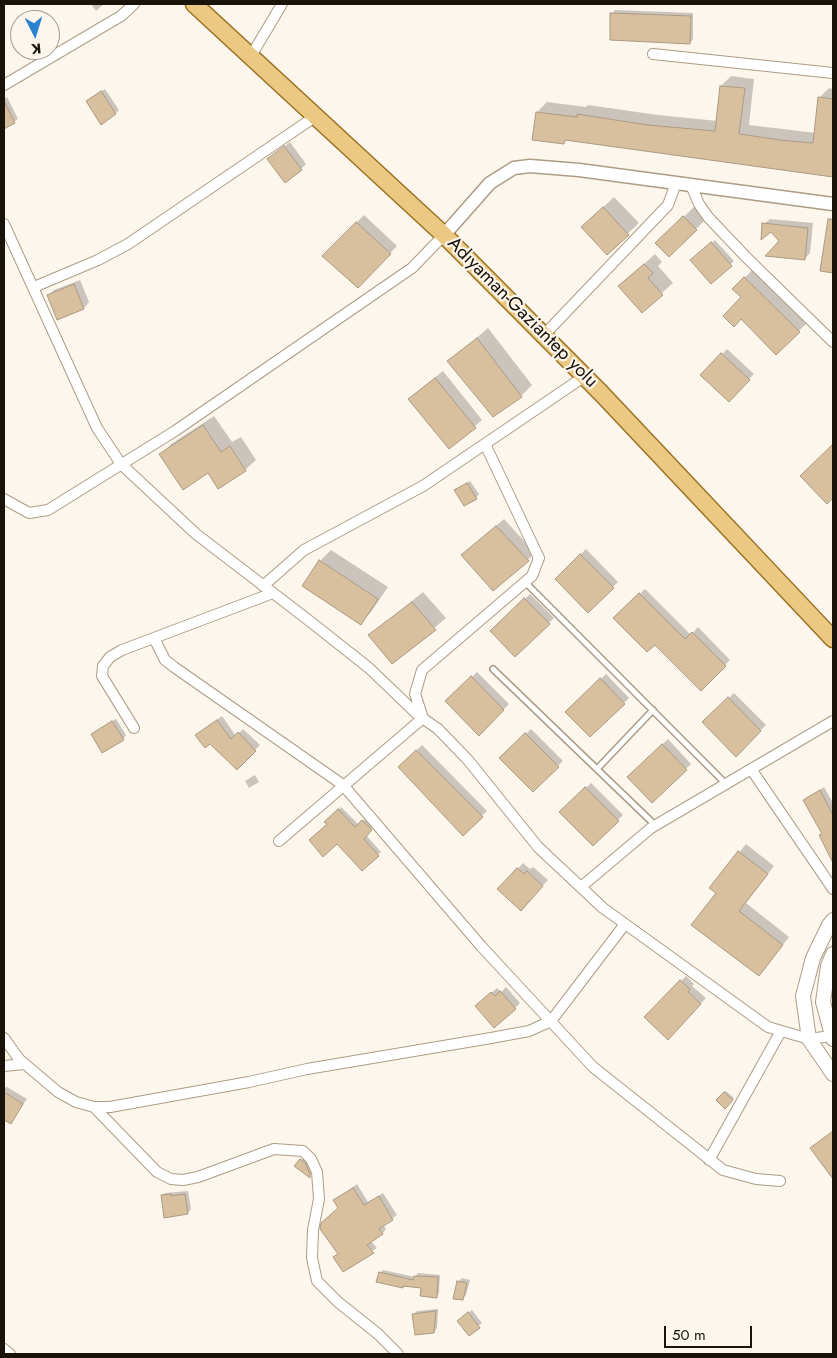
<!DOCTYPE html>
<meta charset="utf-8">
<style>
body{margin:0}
#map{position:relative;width:837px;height:1358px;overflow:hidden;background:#fdf6ec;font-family:Jost,sans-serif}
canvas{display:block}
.frame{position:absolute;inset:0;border:5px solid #19130a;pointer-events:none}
.north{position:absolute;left:10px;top:10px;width:50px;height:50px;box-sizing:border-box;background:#fdf6ec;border:1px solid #a29b92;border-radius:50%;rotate:175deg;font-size:14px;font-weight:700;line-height:20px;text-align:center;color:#19130a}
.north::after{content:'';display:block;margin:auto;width:18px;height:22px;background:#2a82d0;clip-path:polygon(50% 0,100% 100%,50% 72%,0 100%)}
.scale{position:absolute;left:664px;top:1326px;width:88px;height:22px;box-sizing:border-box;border:2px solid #19130a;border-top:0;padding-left:6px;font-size:15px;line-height:18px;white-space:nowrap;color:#19130a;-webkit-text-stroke:4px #fdf6ec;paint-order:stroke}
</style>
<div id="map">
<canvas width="837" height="1358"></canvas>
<div class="frame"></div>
<div class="north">K</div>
<div class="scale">50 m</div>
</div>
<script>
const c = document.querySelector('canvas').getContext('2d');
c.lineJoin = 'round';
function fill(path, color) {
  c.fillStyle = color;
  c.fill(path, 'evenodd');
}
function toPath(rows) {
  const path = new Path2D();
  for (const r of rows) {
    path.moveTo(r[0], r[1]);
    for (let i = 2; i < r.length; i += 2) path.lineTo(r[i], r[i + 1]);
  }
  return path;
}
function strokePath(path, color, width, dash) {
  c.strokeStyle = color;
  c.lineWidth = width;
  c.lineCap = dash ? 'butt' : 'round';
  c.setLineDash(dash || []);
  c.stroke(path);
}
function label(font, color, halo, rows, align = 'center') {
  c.font = font + ' Jost,sans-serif';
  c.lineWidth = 4.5;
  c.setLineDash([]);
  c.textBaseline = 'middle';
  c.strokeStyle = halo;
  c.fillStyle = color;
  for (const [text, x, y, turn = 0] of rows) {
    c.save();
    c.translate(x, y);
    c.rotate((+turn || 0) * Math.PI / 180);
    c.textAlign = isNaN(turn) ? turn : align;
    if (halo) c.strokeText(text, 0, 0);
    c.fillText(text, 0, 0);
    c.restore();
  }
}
const shadow = toPath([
 [91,4,104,4,96,11],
 [615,10,693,13,693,39,690,43,612,14],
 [731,76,754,79,749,125,791,130,816,133,819,98,829,88,833,89,833,176,567,139,564,142,537,112,547,102,586,107,588,105,658,115,718,121,721,86],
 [105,89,119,110,116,113,90,98],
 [7,97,18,119,4,128,4,99],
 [290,142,306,164,301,169,269,159],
 [614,197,639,223,607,253,594,216],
 [695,206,707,218,669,256,657,243],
 [364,215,397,246,358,287,324,256],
 [770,219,813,223,810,253,804,259,781,241,764,224],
 [715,240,734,261,711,282,695,257],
 [655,254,662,262,658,266,673,283,642,311,620,286],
 [752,270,807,323,776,353,743,297,734,289],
 [80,280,89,302,84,308,58,318,49,295,54,290],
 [488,328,532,385,521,396,493,416,449,362],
 [727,349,754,374,729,400,702,375],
 [443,371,482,420,450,448,417,392],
 [214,416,232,442,241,437,256,460,245,470,209,471,161,455,171,444],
 [833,446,833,496,827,502,802,476],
 [470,481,479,494,476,498,456,490],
 [504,519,535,553,528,560,470,548],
 [586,549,618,582,588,611,556,579],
 [331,550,388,587,371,612,361,623,320,561],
 [645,589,691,635,698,627,730,660,701,689,655,643,615,618],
 [423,592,446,618,392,663,369,636],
 [530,594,554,618,515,655,491,631],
 [477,672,509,704,479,734,446,701],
 [606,674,629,698,590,736,567,712],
 [734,693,766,725,736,755,704,722],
 [222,716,236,736,243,729,260,745,237,768,211,742,197,735],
 [116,719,126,735,123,739,96,731],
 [531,729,563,761,533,790,501,758],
 [668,739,691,764,652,801,629,777],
 [422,745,487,811,463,834,400,767],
 [255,775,259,782,249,788,245,781],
 [591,783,623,815,593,845,561,812],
 [824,787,833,803,833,849,829,851,823,833,804,800],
 [341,807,359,825,366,818,374,826,366,835,381,852,362,869,326,822],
 [746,844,774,866,746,903,789,937,759,975,717,892,711,888],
 [523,863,530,869,533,867,548,880,521,909,499,889],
 [686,976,694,984,692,986,706,998,668,1038,646,1017],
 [506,987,520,1003,515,1008,482,1001,497,988,501,992],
 [7,1087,27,1099,10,1123,4,1118,4,1088],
 [726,1091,734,1098,725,1107,718,1100],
 [304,1157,313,1173,309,1176,296,1166],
 [357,1184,368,1202,383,1193,397,1215,383,1225,386,1229,382,1234,371,1241,377,1248,343,1270,334,1258,339,1253,339,1208,334,1201],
 [188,1191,191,1209,188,1213,162,1196,165,1193],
 [383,1270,415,1277,418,1273,440,1275,439,1293,436,1296,422,1287,402,1287,380,1273],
 [462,1278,470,1280,466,1295,463,1298,458,1282],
 [438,1309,437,1328,434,1332,414,1314,417,1311],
 [472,1310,482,1323,469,1334,462,1318]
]);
const building = toPath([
 [610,13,691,16,690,44,610,40,610,13],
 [720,86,745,88,739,134,780,140,813,143,818,97,833,99,833,177,565,140,564,144,532,140,536,112,577,117,577,114,648,125,715,131,720,86],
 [101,91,116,114,101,125,86,101,101,91],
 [4,101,15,123,4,129,4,101],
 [284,146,302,170,285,183,267,159,284,146],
 [603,207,629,235,607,255,581,227,603,207],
 [683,216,697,230,669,257,655,243,683,216],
 [828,219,833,219,833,273,820,271,828,219],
 [356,222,391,254,358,288,322,256,356,222],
 [762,223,808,228,805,260,765,256,779,241,771,232,761,240,762,223],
 [711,242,732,266,711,284,690,260,711,242],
 [644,264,653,273,648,278,663,295,642,313,618,286,644,264],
 [744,277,800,332,776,355,741,319,734,327,723,316,741,297,732,289,744,277],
 [74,284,84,309,57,320,47,295,74,284],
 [477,338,522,397,493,417,447,361,477,338],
 [721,353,750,380,729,402,700,375,721,353],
 [435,378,476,428,449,449,408,399,435,378],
 [203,425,221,452,230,446,246,471,218,489,208,473,183,490,159,454,203,425],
 [833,444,833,498,827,504,800,476,833,444],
 [467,483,477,499,464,506,454,490,467,483],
 [496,526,529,561,493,591,461,555,496,526],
 [580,554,614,588,588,613,555,579,580,554],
 [319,560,378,599,361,625,302,586,319,560],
 [639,593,685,639,692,632,726,666,701,691,655,645,647,652,613,618,639,593],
 [524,598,550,624,515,657,490,631,524,598],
 [412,602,436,630,392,664,368,635,412,602],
 [471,676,504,710,479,736,445,701,471,676],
 [600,678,625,704,590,737,565,712,600,678],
 [728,697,761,731,736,757,702,722,728,697],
 [217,720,231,739,238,732,256,751,237,770,210,744,205,748,195,735,217,720],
 [112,721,124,740,102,753,91,734,112,721],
 [525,733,559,767,533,792,499,758,525,733],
 [662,744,687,770,652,803,627,777,662,744],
 [416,750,483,817,463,836,398,767,416,750],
 [585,787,619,821,593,846,559,812,585,787],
 [820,790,833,815,833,863,819,835,822,834,803,800,820,790],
 [338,809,355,827,362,820,372,830,364,839,379,856,362,871,337,844,323,857,309,840,327,824,324,822,338,809],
 [738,851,768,874,739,911,783,945,759,976,691,925,716,893,709,888,738,851],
 [517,868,524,874,527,871,543,886,521,911,497,889,517,868],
 [680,980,690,989,688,992,701,1004,668,1040,644,1017,680,980],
 [500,991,516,1009,494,1028,475,1006,491,992,495,996,500,991],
 [4,1092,23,1104,11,1124,4,1120,4,1092],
 [724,1092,733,1100,725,1109,716,1100,724,1092],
 [833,1131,833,1179,810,1148,833,1131],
 [300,1159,305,1163,310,1174,310,1178,294,1166,300,1159],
 [353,1188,364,1205,379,1196,393,1220,379,1229,383,1234,367,1245,374,1253,343,1272,333,1257,338,1254,320,1229,321,1223,338,1208,333,1200,353,1188],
 [171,1194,171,1196,185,1194,188,1214,164,1218,161,1195,171,1194],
 [379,1272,413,1280,414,1276,438,1277,437,1298,420,1296,421,1288,403,1286,403,1288,376,1282,379,1272],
 [457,1281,467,1283,463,1300,453,1299,457,1281],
 [436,1311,434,1333,415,1335,412,1314,436,1311],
 [468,1312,480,1328,469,1336,457,1321,468,1312]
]);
const service = toPath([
 [525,582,725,783],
 [493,669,655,825],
 [597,769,653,710]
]);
const minor = toPath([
 [653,54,833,73],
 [251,56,282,4],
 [4,85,121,16,134,4],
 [691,185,699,204,708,217,745,256,833,342],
 [4,224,97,428,121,464,196,534,307,619,369,668,418,715,438,729,468,760,538,847,603,908,768,1027,809,1039,831,1036],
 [34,287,98,260,128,244,316,116],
 [544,335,668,205,676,183],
 [4,499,29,513,48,510,175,431,412,268,444,235],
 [263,586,304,550,423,486,585,376],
 [154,638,165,660,174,667,343,785,481,946,593,1067,723,1170,756,1179,780,1181],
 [134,728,102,676,103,666,110,657,122,650,273,593],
 [751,769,833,889],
 [279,841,423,718,415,694,422,670,532,576,539,558,485,444],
 [581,887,651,828,833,721],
 [4,1038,19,1059,58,1092,76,1102,94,1107,110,1107,249,1082,307,1069,491,1038,529,1031,551,1021,625,924],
 [4,1066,24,1064],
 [94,1107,157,1172,171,1179,183,1180,198,1177,274,1149,303,1151,311,1159,317,1172,319,1199,313,1230,312,1258,317,1281,338,1302,378,1334,398,1354],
 [709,1160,781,1031],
 [4,1349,10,1354]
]);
const tertiary = toPath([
 [444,235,490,183,514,168,530,166,579,170,833,204]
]);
const secondary = toPath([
 [833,920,829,925,813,958,803,996,809,1039,833,1074],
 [833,954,828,966,823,1002,833,1039]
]);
const primary = toPath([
 [194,4,444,235,601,393,833,639]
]);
const streetNames = [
 ["Adıyaman-Gaziantep yolu",522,313,45]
];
fill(shadow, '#0003');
fill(building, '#d8bf9e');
strokePath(building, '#ab9a83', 1);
strokePath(service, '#ad9c85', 8);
strokePath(minor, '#ad9c85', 12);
strokePath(tertiary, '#ad9c85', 15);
strokePath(secondary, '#ad9c85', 16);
strokePath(primary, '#9a7223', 19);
strokePath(service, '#fff', 5);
strokePath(minor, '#fff', 10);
strokePath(tertiary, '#fff', 12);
strokePath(secondary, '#fff', 14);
strokePath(primary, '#ecc983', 16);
label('19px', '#19130a', '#fdf6ec', streetNames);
</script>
